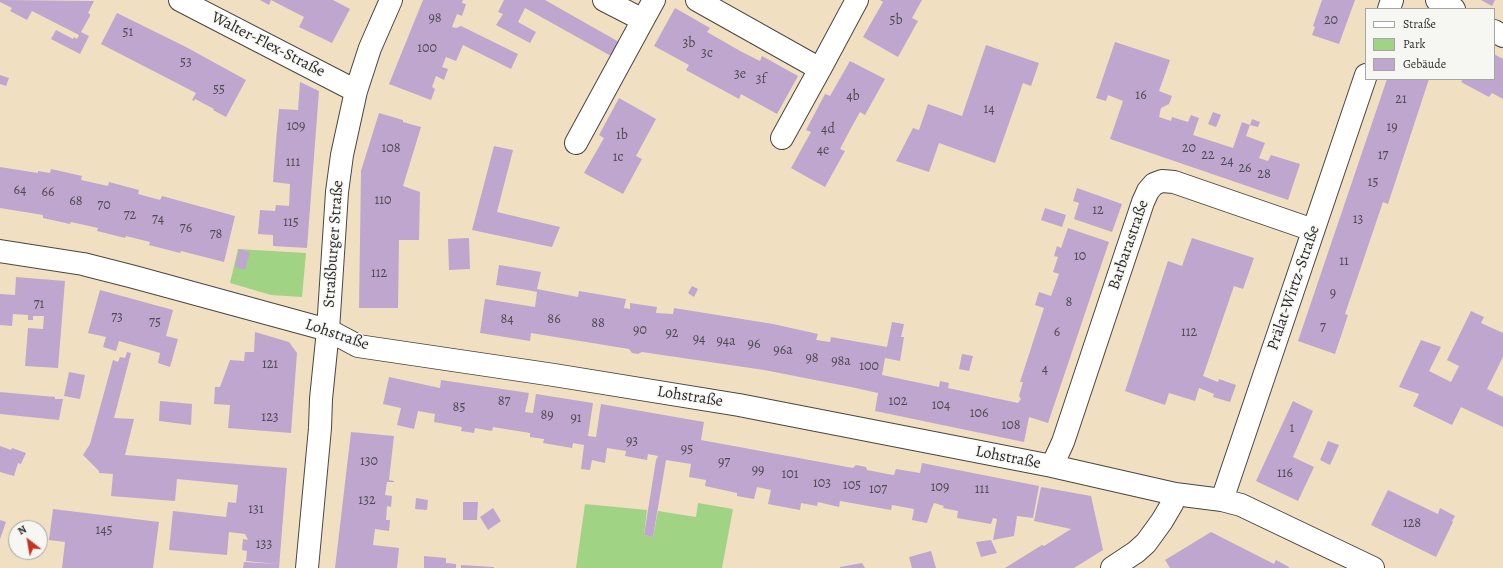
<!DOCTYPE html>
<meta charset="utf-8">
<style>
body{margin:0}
#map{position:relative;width:1503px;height:568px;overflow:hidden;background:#f1dfc1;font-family:Alegreya,serif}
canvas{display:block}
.legend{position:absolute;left:1365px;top:8px;width:130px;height:72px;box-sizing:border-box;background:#f6f6f2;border:1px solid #a5a5a2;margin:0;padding:5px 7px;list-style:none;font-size:12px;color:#2b2b2b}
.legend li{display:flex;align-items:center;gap:8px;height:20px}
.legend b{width:20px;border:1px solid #a5a5a2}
.north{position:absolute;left:8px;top:520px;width:40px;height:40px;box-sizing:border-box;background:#f6f6f2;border:1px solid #a5a5a2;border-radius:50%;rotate:329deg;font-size:11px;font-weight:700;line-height:16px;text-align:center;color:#2b2b2b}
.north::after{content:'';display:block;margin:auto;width:14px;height:18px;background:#c8321e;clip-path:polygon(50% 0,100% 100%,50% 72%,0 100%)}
</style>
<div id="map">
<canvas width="1503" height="568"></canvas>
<ul class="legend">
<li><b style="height:5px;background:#fff"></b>Straße</li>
<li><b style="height:11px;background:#a0d484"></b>Park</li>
<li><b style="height:11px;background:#bfa6cf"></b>Gebäude</li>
</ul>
<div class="north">N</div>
</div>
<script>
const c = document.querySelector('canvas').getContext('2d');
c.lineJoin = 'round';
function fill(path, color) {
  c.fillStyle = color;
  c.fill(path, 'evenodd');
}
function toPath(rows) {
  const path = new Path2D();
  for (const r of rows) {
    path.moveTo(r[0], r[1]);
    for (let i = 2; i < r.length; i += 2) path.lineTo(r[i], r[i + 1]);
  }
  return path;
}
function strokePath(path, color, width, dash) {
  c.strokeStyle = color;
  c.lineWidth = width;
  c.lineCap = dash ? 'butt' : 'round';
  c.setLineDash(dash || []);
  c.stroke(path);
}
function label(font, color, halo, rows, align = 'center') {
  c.font = font + ' Alegreya,serif';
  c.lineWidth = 3;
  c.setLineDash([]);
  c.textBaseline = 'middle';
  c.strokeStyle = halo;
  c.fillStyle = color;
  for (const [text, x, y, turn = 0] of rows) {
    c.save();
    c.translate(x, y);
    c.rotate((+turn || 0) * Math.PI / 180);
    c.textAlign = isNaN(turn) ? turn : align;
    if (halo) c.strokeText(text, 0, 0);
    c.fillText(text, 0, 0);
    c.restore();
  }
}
const green = toPath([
 [238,249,306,253,302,297,271,295,230,283],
 [698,503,733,509,722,568,576,568,585,504,647,510,644,535,653,537,658,511,696,517]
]);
const building = toPath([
 [0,0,94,1,88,13,90,14,90,16,81,32,89,36,80,54,51,39,56,30,73,39,74,37,77,39,79,35,32,11,27,20,10,11,12,8,0,2],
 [260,0,333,0,350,9,332,43,299,27,304,17,271,0,269,5],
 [423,0,463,0,462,3,466,4,462,16,457,14,452,27,456,28,461,26,518,54,511,69,463,45,456,61,446,57,442,67,448,69,444,80,436,76,432,87,435,89,431,100,389,84],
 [504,0,545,0,619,42,611,56,525,8,518,22,536,32,530,43,496,25,503,14,498,12],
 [880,0,922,0,912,18,918,21,898,57,863,37,883,2],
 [1322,0,1355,0,1339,44,1312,35,1315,27,1313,26],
 [1481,0,1495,0,1492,6],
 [675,8,710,28,707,32,742,52,760,61,762,56,798,76,777,114,741,94,739,99,686,70,689,65,654,46],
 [117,13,186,47,246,80,226,117,213,110,214,109,195,99,194,101,192,100,196,93,101,44],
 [1115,42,1170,60,1159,91,1172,96,1169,104,1161,108,1159,117,1171,121,1172,117,1188,122,1191,115,1199,118,1193,135,1233,148,1242,122,1250,125,1246,136,1265,143,1259,158,1268,161,1271,155,1300,164,1288,200,1110,139,1123,101,1108,95,1106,101,1096,98],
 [986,45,1039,63,1031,86,1023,83,995,163,939,143,929,172,896,161,913,128,919,130,928,104,962,116],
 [1494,54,1503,59,1503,99,1492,93,1489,97,1461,82,1463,79,1494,79],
 [850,61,885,79,865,115,860,112,850,130,840,149,845,151,825,187,791,168,811,132,806,130,825,94,830,96],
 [0,75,9,78,6,86,0,84],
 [1387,79,1429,79,1388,204,1383,202,1345,314,1348,315,1335,354,1298,341],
 [300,82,319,91,307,248,273,246,273,235,258,234,260,210,275,211,276,205,289,206,290,184,273,182,276,141,279,109,298,110],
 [619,98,656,119,636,156,642,159,623,194,584,173,604,138,599,135],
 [1213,112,1221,115,1216,127,1208,124],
 [379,113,403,120,403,122,421,127,403,186,420,192,419,240,399,240,398,308,359,308,361,171],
 [1252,119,1260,122,1258,127,1250,125],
 [494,146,513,150,497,212,560,227,552,247,472,230],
 [0,167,38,173,38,171,50,173,51,169,82,176,81,180,108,186,109,182,139,190,138,194,160,200,162,196,235,216,224,262,181,251,180,253,149,245,150,242,126,236,125,238,97,231,98,228,71,222,70,224,43,218,43,215,0,208],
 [1077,188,1122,204,1112,232,1074,219,1079,203,1073,201],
 [1045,208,1066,215,1062,227,1041,220],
 [1068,228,1109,242,1048,423,1029,417,1024,442,875,411,878,393,851,387,764,370,642,352,638,354,632,353,629,349,531,333,530,341,480,333,485,299,535,307,537,292,527,290,530,270,541,272,537,289,578,297,579,291,626,299,624,308,630,309,630,303,657,307,656,313,673,314,674,308,773,324,818,334,816,340,830,342,831,337,887,347,892,322,904,324,901,337,904,337,900,361,885,358,882,375,939,387,940,381,949,383,948,388,1018,403,1021,399,1019,396,1023,382,1020,382,1044,308,1035,305,1039,292,1051,296,1059,274,1053,272,1058,257,1054,256,1057,246,1061,248],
 [469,238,470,269,449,270,448,239],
 [1192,238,1254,258,1243,289,1234,286,1203,376,1218,382,1219,379,1236,385,1230,402,1213,397,1214,394,1199,388,1195,401,1169,393,1165,405,1125,391,1168,261,1182,266],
 [239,249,250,252,245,270,235,267],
 [499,265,530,270,527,290,496,285],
 [16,277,65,281,58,368,25,366,28,328,43,329,44,316,33,316,33,320,28,320,28,315,13,314,12,326,0,325,0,294,15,295],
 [692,286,698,289,694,297,688,293],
 [100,290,173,310,166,336,178,339,170,367,158,363,160,353,119,341,116,351,103,347,106,337,88,333],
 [1471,311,1484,317,1481,323,1503,333,1503,357,1487,389,1503,397,1503,427,1461,407,1452,425,1413,406,1419,394,1399,387,1421,340,1441,347,1429,371,1451,382,1459,366,1447,360],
 [255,332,289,342,297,353,291,433,228,428,230,405,214,404,215,387,220,387,230,360,244,361,245,352,254,352],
 [127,352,131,353,114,418,134,419,125,455,287,468,279,568,243,568,244,562,276,564,246,561,247,551,242,550,243,539,248,540,245,534,229,532,227,555,169,550,173,511,226,517,228,502,236,503,238,485,177,479,175,501,111,496,113,474,99,473,99,471,83,455,90,444,113,360,118,362,120,357,125,358],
 [962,354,973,356,969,371,959,369],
 [69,372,85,375,80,399,64,396],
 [389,377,440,388,441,380,529,393,525,412,533,413,536,394,593,403,588,436,596,437,601,404,704,422,701,440,853,468,856,465,866,467,867,470,893,475,894,475,896,469,920,473,922,463,1039,486,1033,518,1017,516,1014,536,993,540,997,519,993,518,991,524,957,518,958,511,943,508,944,506,934,503,931,510,927,523,912,520,914,509,892,505,891,510,840,501,839,507,818,502,817,506,801,503,800,510,768,504,771,490,757,487,754,499,737,496,737,493,705,486,706,480,689,477,691,464,666,460,653,537,644,535,656,460,658,456,648,454,647,460,625,456,626,451,607,448,605,463,592,460,590,470,581,469,584,445,573,443,572,448,543,443,544,439,530,437,530,433,493,427,492,431,475,428,474,433,461,431,462,427,434,422,435,414,418,411,414,429,397,425,401,408,383,404],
 [0,392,55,397,55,399,63,399,59,420,0,414],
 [160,401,192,404,191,425,159,421],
 [1293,401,1313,411,1293,457,1314,467,1298,501,1256,481],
 [351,432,394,436,389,480,394,481,394,482,387,482,385,495,392,496,391,507,387,506,386,520,390,520,389,531,375,529,373,545,399,548,397,568,335,568],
 [1328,441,1339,445,1330,465,1320,460],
 [0,446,11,450,12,448,26,453,21,464,18,463,14,476,0,472],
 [1041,487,1091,496,1103,550,1074,568,1005,568,1042,545,1044,546,1071,529,1034,521],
 [1388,490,1438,514,1440,508,1455,516,1452,521,1453,522,1436,557,1371,525],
 [416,498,428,500,427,510,415,509],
 [463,502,478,502,477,520,463,520],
 [493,508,501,521,488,530,480,517],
 [53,509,159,522,153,568,62,568,65,542,49,540],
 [0,520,6,522,0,539],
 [1211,532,1274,564,1276,560,1289,567,1289,568,1170,568,1165,560],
 [991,540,997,553,981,557,976,542],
 [931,551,936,568,912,568,909,557],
 [424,556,446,558,446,563,456,564,456,568,424,568],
 [862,563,865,568,840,568,840,567],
 [461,565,494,567,494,568,461,568]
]);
const minor = toPath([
 [180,0,356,91],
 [604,0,643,20,654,0],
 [697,0,820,69,857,0],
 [1437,0,1454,9],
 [1389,9,1392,0],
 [1494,31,1503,36],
 [782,138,820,69],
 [576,143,643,20],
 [0,251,83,264,134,277,328,330,358,346,554,375,739,405,1052,466,1175,494,1222,500,1241,505,1373,568],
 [1052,466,1063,442,1143,202,1148,191,1154,184,1162,181,1174,182,1313,230],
 [1222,500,1366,75],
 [307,568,320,428,321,399,328,330,337,192,342,155,356,91,370,48,391,0],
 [1112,568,1136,552,1146,543,1162,521,1172,504,1175,494]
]);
const numberNames = [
 ["98",435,19],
 ["5b",896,21],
 ["20",1331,21],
 ["51",128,33],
 ["3b",689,44],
 ["100",427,49],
 ["3c",707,54],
 ["53",186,63],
 ["3e",740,75],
 ["3f",761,80],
 ["55",219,90],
 ["16",1141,96],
 ["4b",853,97],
 ["21",1401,100],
 ["14",989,110],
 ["109",296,127],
 ["19",1392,128],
 ["4d",828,130],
 ["1b",622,136],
 ["108",391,149],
 ["20",1189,149],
 ["4e",823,151],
 ["22",1208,156],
 ["17",1383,156],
 ["1c",618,158],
 ["24",1227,162],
 ["111",293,163],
 ["26",1245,169],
 ["28",1264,175],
 ["15",1373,183],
 ["64",20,191],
 ["66",48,193],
 ["110",383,201],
 ["68",76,202],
 ["70",104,206],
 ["12",1098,211],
 ["72",130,216],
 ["74",158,220],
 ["13",1358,220],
 ["115",291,223],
 ["76",186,229],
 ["78",216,235],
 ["10",1080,257],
 ["11",1344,262],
 ["112",379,274],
 ["9",1333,294],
 ["8",1069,303],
 ["71",39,305],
 ["73",117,318],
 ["84",507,320],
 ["86",554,320],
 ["75",155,323],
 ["88",598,324],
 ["7",1323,328],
 ["90",640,331],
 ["6",1057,333],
 ["112",1189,333],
 ["92",672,334],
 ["94",699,340],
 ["94a",726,342],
 ["96",754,345],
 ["96a",783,351],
 ["98",812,359],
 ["98a",841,362],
 ["121",270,365],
 ["100",869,367],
 ["4",1045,370],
 ["87",504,402],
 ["102",898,402],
 ["104",941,406],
 ["85",459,408],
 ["106",979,414],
 ["89",547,416],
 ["123",270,418],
 ["91",576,419],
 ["108",1011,426],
 ["1",1292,429],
 ["93",632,442],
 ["95",687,450],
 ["130",369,462],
 ["97",724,463],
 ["99",758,471],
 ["116",1285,474],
 ["101",790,475],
 ["103",822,484],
 ["105",852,486],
 ["109",940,488],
 ["107",878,490],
 ["111",982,490],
 ["132",367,501],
 ["131",256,510],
 ["128",1412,524],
 ["145",104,531],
 ["133",264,545]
];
const streetNames = [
 ["Walter-Flex-Straße",268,45,27],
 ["Straßburger Straße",334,244,-86],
 ["Barbarastraße",1129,245,-71],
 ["Prälat-Wirtz-Straße",1294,288,-71],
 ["Lohstraße",337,335,19],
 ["Lohstraße",690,397,9],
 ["Lohstraße",1008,458,11]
];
fill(green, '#a0d484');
fill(building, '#bfa6cf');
strokePath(minor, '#494642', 24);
strokePath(minor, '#fff', 22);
label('14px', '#504a54', null, numberNames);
label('16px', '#2b2b2b', '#f6f6f2', streetNames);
</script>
